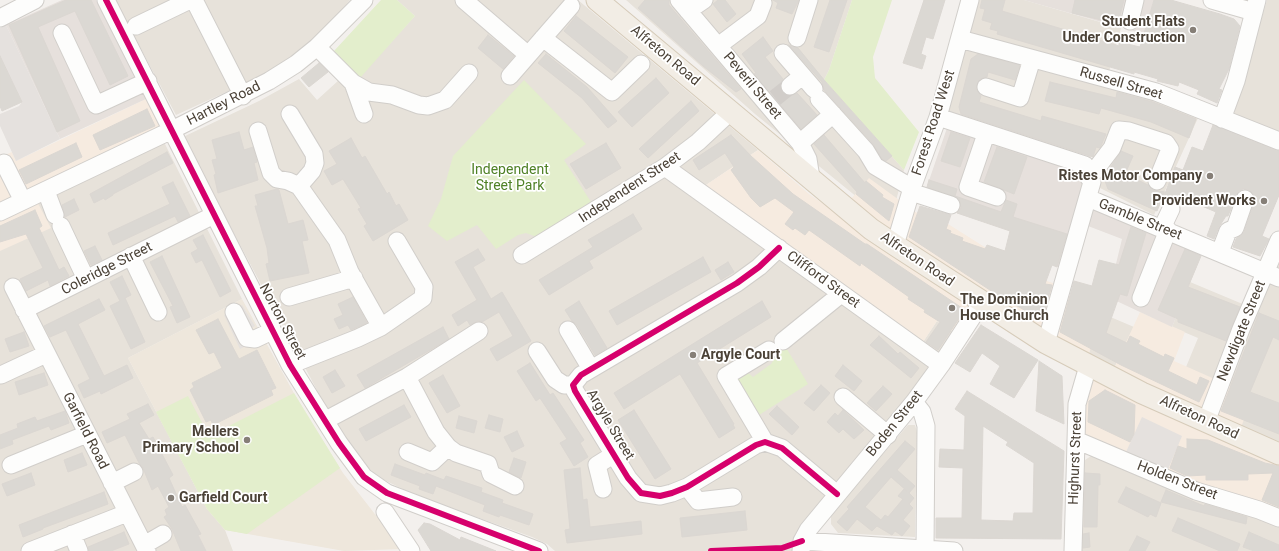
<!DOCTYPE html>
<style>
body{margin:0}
canvas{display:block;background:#f3f0ed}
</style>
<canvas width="1279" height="551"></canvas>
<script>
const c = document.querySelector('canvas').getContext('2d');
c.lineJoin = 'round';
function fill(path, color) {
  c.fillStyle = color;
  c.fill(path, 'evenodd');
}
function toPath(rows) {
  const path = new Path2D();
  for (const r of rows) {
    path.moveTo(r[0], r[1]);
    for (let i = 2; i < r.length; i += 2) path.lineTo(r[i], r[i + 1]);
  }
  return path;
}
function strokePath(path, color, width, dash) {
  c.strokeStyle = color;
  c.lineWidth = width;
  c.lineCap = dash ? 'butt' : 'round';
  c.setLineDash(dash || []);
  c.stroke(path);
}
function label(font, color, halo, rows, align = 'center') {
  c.font = font + ' Roboto,sans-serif';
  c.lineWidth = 3.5;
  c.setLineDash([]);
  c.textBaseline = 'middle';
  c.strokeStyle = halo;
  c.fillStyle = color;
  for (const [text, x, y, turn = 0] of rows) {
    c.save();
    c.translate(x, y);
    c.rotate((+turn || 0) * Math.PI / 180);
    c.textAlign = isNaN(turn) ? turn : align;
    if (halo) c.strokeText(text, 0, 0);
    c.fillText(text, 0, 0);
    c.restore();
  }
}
const residential = toPath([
 [115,0,350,0,326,28,293,56,261,76,176,115],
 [397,0,578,0,758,150,703,187,923,342,937,321,956,334,795,551,555,551,547,544,532,537,413,494,376,476,357,455,337,428,183,137,259,101,299,79,317,100,339,80,347,90,415,16],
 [626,0,852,0,829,70,824,80,904,170,890,224,755,114],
 [976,0,1024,0,1121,28,1105,86,1156,98,1198,118,1154,215,1100,188,1102,160,947,115],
 [1267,0,1279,0,1279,141,1232,120],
 [164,142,242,299,128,358,207,509,225,530,233,551,0,551,0,222],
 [1279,264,1279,446,1240,430,1226,385],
 [1190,282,1245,305,1215,380,1186,367,1198,338,1172,327],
 [1101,313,1134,327,1111,375,1086,363],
 [908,425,915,425,917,432,915,537,838,533,831,524,831,514],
 [1097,455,1279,522,1279,551,1080,551,1082,466,1085,460,1091,456]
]);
const commercial = toPath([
 [148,98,162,128,32,192,51,228,0,251,0,157,12,152,16,161],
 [758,150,809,194,838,214,869,178,917,213,945,222,1029,275,1068,288,1067,295,1104,304,1086,363,985,304,956,334,937,321,923,342,703,187],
 [1140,312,1185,332,1174,361,1253,396,1240,430,1279,446,1279,516,1082,439,1090,367,1110,377]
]);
const industrial = toPath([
 [62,0,96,0,148,98,60,139,6,25],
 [1024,0,1154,0,1144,34],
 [947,128,1070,166,1089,183,1065,269,1005,251,1010,231,922,201],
 [1094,206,1203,251,1172,327,1108,297,1122,239,1088,226]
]);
const education = toPath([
 [242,299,301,406,343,473,402,549,344,551,225,530,207,509,128,358]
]);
const green = toPath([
 [381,0,397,0,415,16,360,78,334,51],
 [852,0,892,0,873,57,875,78,919,132,904,170,824,80,829,70],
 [524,80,586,144,564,160,591,202,537,237,526,233,518,235,496,249,477,225,447,241,428,226,441,199,453,156],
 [782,341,808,384,759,415,738,381,737,377,746,371,753,377,771,364,773,361,773,346],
 [294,393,340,468,247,534,225,530,207,509,156,412,188,396,209,436]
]);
const parking = toPath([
 [6,25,60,139,16,161,0,126,0,114,19,106,22,102,0,56,0,28],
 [242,305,255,326,247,330,250,344,240,349,224,315],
 [1142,417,1182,436,1167,472,1126,452]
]);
const building = toPath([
 [66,0,91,0,128,76,110,85,75,11,38,27,80,121,57,132,9,25,66,0],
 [645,0,669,0,669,5,741,89,736,92,703,66,638,8,645,0],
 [718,0,725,0,736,14,727,22,713,4,718,0],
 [773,0,799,0,792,14,776,8,778,3,773,0],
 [830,0,847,0,829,52,814,47,830,0],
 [924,0,945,0,933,39,926,37,921,54,926,56,922,69,903,63,924,0],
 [982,0,1005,0,1002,11,1119,46,1119,42,1140,47,1154,0,1171,0,1220,14,1234,19,1240,26,1229,69,1219,89,1222,90,1217,103,1197,94,1199,90,1179,82,1178,86,1157,81,1158,79,1134,72,1134,74,997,34,998,31,990,29,992,23,982,20,985,9,980,8,982,0],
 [1075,0,1124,0,1118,24,1072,13,1075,0],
 [576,16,628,57,615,73,564,31,576,16],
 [488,35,514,56,503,69,478,48,488,35],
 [763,37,773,51,765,57,783,79,780,87,782,92,791,96,797,93,817,115,801,129,754,74,756,73,742,54,763,37],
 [789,45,798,48,825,81,892,156,886,161,882,159,873,144,824,90,822,82,789,45],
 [546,54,587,87,617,121,608,128,582,98,538,63,546,54],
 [978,54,1020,65,1015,80,988,72,987,77,980,79,976,89,981,96,979,102,1041,121,1042,116,1106,134,1100,148,1096,147,1093,157,961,114,959,107,971,59,978,54],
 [0,56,22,102,2,111,0,106,0,56],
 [319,63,328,72,309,87,301,78,319,63],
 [656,78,669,93,632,127,618,112,656,78],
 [1050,82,1116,98,1117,92,1153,102,1196,119,1189,138,1151,122,1101,108,1099,114,1045,101,1050,82],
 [691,101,699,111,648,158,639,149,691,101],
 [147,109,155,126,100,150,93,135,147,109],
 [1213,125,1279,151,1279,195,1262,236,1269,239,1260,256,1233,247,1236,239,1244,232,1254,202,1255,197,1249,190,1243,189,1238,192,1228,216,1226,216,1219,227,1214,239,1207,236,1216,212,1183,198,1180,205,1175,200,1163,199,1175,167,1183,170,1192,147,1203,151,1213,125],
 [239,132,244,150,253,147,257,162,254,163,258,180,218,193,214,175,216,174,212,160,217,159,212,140,239,132],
 [951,132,970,138,960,167,941,161,951,132],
 [731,135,751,156,793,194,865,244,867,244,962,308,964,311,938,350,926,342,940,322,924,312,925,310,908,299,909,297,861,263,860,266,809,230,805,235,795,228,793,230,785,224,794,212,775,198,760,207,751,198,731,170,734,167,725,153,699,170,693,160,731,135],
 [824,135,865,183,866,181,883,195,882,197,894,204,889,221,856,194,857,192,814,144,824,135],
 [351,138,362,158,365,156,387,194,389,192,396,206,399,204,408,220,373,241,364,226,367,224,358,209,361,208,343,179,332,185,324,171,337,164,329,151,351,138],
 [76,143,82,157,26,184,19,170,76,143],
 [606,143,621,168,586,189,570,164,606,143],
 [997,147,1027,157,1014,194,984,182,997,147],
 [1121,151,1133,156,1125,174,1148,185,1153,190,1165,192,1157,211,1108,189,1104,178,1121,151],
 [167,152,173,163,113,194,113,195,105,200,104,198,94,203,90,194,167,152],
 [929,180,957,189,955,196,1001,212,1006,200,1017,204,1013,217,1067,234,1057,267,1052,265,1045,284,1052,285,1042,320,996,294,909,237,920,206,951,215,946,229,951,231,950,233,963,238,962,241,985,249,987,245,1005,251,1010,231,957,213,961,208,959,199,927,187,929,180],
 [173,182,190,216,178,222,175,216,113,245,108,233,170,204,162,187,173,182],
 [277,189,279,190,288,224,303,220,308,240,302,241,309,273,270,281,266,264,269,263,267,248,255,206,258,206,255,195,277,189],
 [74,199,79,210,65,217,62,205,74,199],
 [35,210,42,226,39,228,59,270,64,267,69,276,50,286,48,280,26,291,20,279,43,268,26,234,0,242,0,226,35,210],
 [633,214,642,229,589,261,593,268,549,295,539,280,593,247,588,240,633,214],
 [1131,227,1146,233,1127,296,1120,294,1106,333,1127,343,1130,336,1140,341,1138,344,1164,357,1165,354,1174,358,1168,371,1197,385,1200,377,1209,381,1199,402,1121,365,1060,332,1074,281,1092,286,1099,260,1119,265,1131,227],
 [203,235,231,291,220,297,202,260,196,263,191,253,198,249,193,240,203,235],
 [95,246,102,260,91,265,84,251,95,246],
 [478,249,485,260,473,267,491,299,502,292,531,341,497,361,490,349,513,336,499,312,482,322,478,321,470,325,467,320,458,326,452,315,477,300,455,262,478,249],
 [1185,249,1201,256,1188,287,1240,307,1226,341,1178,322,1178,319,1158,310,1185,249],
 [162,256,190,317,177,323,170,307,173,306,150,262,162,256],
 [703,257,711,272,617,325,609,311,703,257],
 [728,262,734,272,721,280,715,270,728,262],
 [122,276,131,295,125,298,145,342,131,349,110,306,120,301,110,282,122,276],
 [353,297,367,323,351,330,348,325,339,329,334,319,343,315,338,304,353,297],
 [99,299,105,310,78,324,104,376,127,365,133,378,101,394,100,391,84,398,78,385,90,379,66,330,50,337,44,326,99,299],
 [579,301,607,348,595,355,577,325,572,321,565,310,579,301],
 [762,301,771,317,697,363,734,424,733,425,735,428,719,438,680,374,624,409,614,393,762,301],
 [1259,313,1279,321,1279,340,1273,337,1250,392,1279,403,1279,434,1221,411,1259,313],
 [218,319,239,359,257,350,276,388,271,390,273,395,213,425,211,420,206,422,190,390,194,387,192,383,222,368,214,352,209,354,196,330,218,319],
 [981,325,1038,360,1014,398,990,384,1000,366,982,353,970,372,955,363,981,325],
 [443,327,449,339,365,388,357,375,443,327],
 [24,332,29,346,10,352,5,339,24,332],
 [879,336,898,354,900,352,919,368,911,378,870,345,879,336],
 [1039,361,1062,376,1064,424,1036,411,1039,361],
 [530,363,550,395,553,393,584,440,580,443,588,457,574,466,560,443,567,439,540,398,536,401,517,371,530,363],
 [843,365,862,381,854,391,835,376,843,365],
 [335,370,345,386,332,393,323,377,335,370],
 [44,373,48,385,19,395,15,382,44,373],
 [443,375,460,406,447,413,429,383,443,375],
 [821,385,830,393,814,411,804,403,821,385],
 [883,386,892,394,876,411,867,403,883,386],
 [1105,390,1135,405,1134,434,1130,442,1088,422,1089,401,1105,390],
 [967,391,1064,451,1061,539,936,538,936,518,962,518,963,468,939,467,940,449,964,450,965,416,955,409,967,391],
 [983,426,1008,442,1006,445,1034,463,1033,513,1014,513,1013,521,981,520,983,426],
 [148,404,154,415,139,423,149,439,153,437,173,475,169,478,182,507,185,505,201,534,198,535,206,551,181,551,172,529,164,517,167,515,165,510,169,507,158,486,152,490,143,468,139,463,125,435,107,443,102,432,130,419,127,414,148,404],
 [404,405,411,417,366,441,359,429,404,405],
 [777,406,799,427,792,435,769,414,777,406],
 [634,410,671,469,655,479,618,420,634,410],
 [843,410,864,430,854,439,843,429,839,433,827,422,835,413,838,416,843,410],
 [65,411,69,423,51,430,49,426,12,440,13,444,0,449,0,435,18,428,17,424,35,417,37,421,65,411],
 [489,415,503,419,500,432,485,428,489,415],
 [459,416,477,421,474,433,456,428,459,416],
 [517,431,524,446,512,452,504,437,517,431],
 [1187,439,1208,440,1265,463,1279,466,1279,507,1262,500,1273,473,1248,474,1248,480,1206,480,1206,475,1187,476,1170,468,1178,446,1187,449,1187,439],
 [905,441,915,449,897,470,915,486,909,493,914,498,909,504,913,508,903,520,910,526,902,536,895,531,892,535,877,526,872,531,857,519,847,531,837,522,849,509,847,507,905,441],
 [891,477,907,491,904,489,898,496,903,499,888,517,885,515,881,520,865,507,891,477],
 [82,453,87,465,68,472,64,460,82,453],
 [514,458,526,462,521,478,509,472,514,458],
 [395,464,425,475,426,473,444,480,446,476,482,488,481,492,503,500,502,503,533,514,529,525,500,515,499,517,483,511,485,505,436,486,433,494,419,489,420,486,391,475,395,464],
 [580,468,583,500,587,499,590,527,641,521,642,534,567,543,565,530,570,529,564,470,580,468],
 [31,473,35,485,7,496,2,484,31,473],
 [1085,473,1100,474,1100,485,1098,485,1097,527,1084,527,1085,473],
 [1126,487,1161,503,1156,517,1150,514,1148,517,1118,502,1126,487],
 [1166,490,1204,506,1205,504,1247,517,1246,524,1161,502,1166,490],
 [104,492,108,504,43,528,43,529,23,537,19,525,104,492],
 [745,511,747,530,682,537,680,518,745,511],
 [1178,518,1240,544,1237,551,1220,551,1172,531,1178,518],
 [424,523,430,524,460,540,461,537,496,551,431,551,418,530,424,523],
 [124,532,129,544,111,551,89,551,88,547,124,532],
 [1249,532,1279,545,1279,551,1254,551,1243,547,1249,532],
 [1089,533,1090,547,1083,548,1083,534,1089,533],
 [1137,536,1150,542,1145,551,1129,551,1137,536]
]);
const minorTunnel = toPath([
 [775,98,790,86]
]);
const minor = toPath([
 [106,0,290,365,339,443,364,477,387,493,539,551],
 [194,0,243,96],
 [464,0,528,55],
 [679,0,800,143,808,159,811,178],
 [1212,0,1254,12],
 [688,11,704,0],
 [0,18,35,0],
 [1130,21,1135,0],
 [136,26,190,0],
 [62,33,96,105,148,81],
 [543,38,612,92,641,64],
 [797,38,809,0],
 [960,39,1156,92,1279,141],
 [718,46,758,16,763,3],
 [317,47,353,83,364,114],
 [783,53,814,89],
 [510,76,571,6],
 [353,83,369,92,392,95,419,105,428,106,445,100,469,73],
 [790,86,802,76],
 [986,87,1020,98,1032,59],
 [819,99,866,151,875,166,912,188],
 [290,114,314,154,315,163,312,171,299,186],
 [938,117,1085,165,1092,182,1046,343],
 [1222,119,1236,81,1257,0],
 [258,131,271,173,277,179,288,181,299,186,337,240,350,272,381,327],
 [986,134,968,187,997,197],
 [800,143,833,114],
 [4,163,23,201],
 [665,167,941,365],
 [1089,178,1112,148,1119,130,1129,131,1166,143,1170,149,1157,181],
 [46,191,55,215],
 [911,192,951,205],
 [1088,198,1279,278],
 [0,212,172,130,269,81,296,64,317,47,364,0],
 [61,226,86,279],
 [1162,228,1171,209],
 [895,245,912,188,938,117,970,0],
 [779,248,759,267,737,283,581,375,573,385,575,391,628,478,641,493,660,496,672,493,687,487,756,445,765,442,782,448,837,494],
 [1220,252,1228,231,1235,228,1245,199],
 [522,255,665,167,698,142,730,112],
 [131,256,158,312],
 [13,287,147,551],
 [289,297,354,278],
 [1141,298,1168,230],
 [24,310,214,215],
 [234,312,247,338,255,339,272,331],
 [568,330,591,369],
 [783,341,841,294],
 [537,351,555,379,564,385,573,385],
 [290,365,358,338,381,327,423,298,424,287,397,241],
 [1,375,46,354],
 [407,377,436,432,448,447,456,453,488,464,491,474,515,486],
 [843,397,888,435],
 [914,402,922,412,926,426,925,549],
 [326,420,407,377,479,331],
 [1206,422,1241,329,1279,240],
 [1076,440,1196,491,1259,510,1279,518],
 [765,442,726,376,769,350],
 [408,452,432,462,448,447],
 [11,465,87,434],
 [112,483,134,472],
 [687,487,698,501,733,497],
 [603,489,597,465,613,455],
 [385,512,411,551],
 [72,534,79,551],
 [802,541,954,551],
 [144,545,163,534],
 [30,551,127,513],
 [801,551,802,541,808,530,914,402,941,365,982,302],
 [1073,551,1077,404,1088,366]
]);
const major = toPath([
 [597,0,871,229,895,245,1046,343,1142,393,1279,454]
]);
const cycleway = toPath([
 [106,0,290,365,339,443,364,477,387,493,539,551],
 [779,248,759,267,737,283,581,375,573,385,575,391,628,478,641,493,660,496,672,493,687,487,756,445,765,442,782,448,837,494],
 [711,551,782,548,802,541]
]);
const markers = [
 [1193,30,4,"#867f77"],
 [1210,176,4,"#867f77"],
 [1264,201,4,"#867f77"],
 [952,308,4,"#867f77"],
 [693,355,4,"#867f77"],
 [247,440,4,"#867f77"],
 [171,498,4,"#867f77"]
];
const poiNames = [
 ["Student Flats",1185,22],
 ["Under Construction",1185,38],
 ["Ristes Motor Company",1202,176],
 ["Provident Works",1256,201],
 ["The Dominion",960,300,"left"],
 ["House Church",960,316,"left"],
 ["Argyle Court",701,355,"left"],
 ["Mellers",239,432],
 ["Primary School",239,448],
 ["Garfield Court",179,498,"left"]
];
const streetNames = [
 ["Alfreton Road",665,56,40],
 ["Russell Street",1121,84,16],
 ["Peveril Street",752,86,50],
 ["Hartley Road",224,104,-27],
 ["Forest Road West",934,123,-72],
 ["Independent Street",630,188,-33],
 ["Gamble Street",1140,220,22],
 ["Alfreton Road",917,260,34],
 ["Coleridge Street",107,269,-27],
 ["Clifford Street",823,280,36],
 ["Norton Street",282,322,62],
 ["Newdigate Street",1242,331,-68],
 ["Alfreton Road",1199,418,25],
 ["Boden Street",895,424,-51],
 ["Argyle Street",610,425,59],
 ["Garfield Road",85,431,63],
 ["Highurst Street",1076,458,-88],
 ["Holden Street",1177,481,21]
];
const parkNames = [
 ["Independent",510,170],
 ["Street Park",510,186]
];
fill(residential, '#e7e2da');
fill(commercial, '#f6ebe0');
fill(industrial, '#e6e0dc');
fill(education, '#eee7dc');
fill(green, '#e3eecc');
fill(parking, '#e5e1de');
fill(building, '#dbd8d3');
strokePath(building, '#dbd7d2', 1);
strokePath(minorTunnel, '#d1cdc9', 17, [17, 8]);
strokePath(minor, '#d1ceca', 19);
strokePath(major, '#d6cbb9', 23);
strokePath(minor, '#fdfdfc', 17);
strokePath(major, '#f2ede5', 21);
strokePath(cycleway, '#d6006c', 6);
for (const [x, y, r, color] of markers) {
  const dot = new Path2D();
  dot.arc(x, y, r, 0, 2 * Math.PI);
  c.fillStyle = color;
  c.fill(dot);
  strokePath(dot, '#fff', 1.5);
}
label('bold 14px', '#4b4237', '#fff', poiNames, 'right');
label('14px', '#4b4237', '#fff', streetNames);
label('14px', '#4f8126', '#fff', parkNames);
</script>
